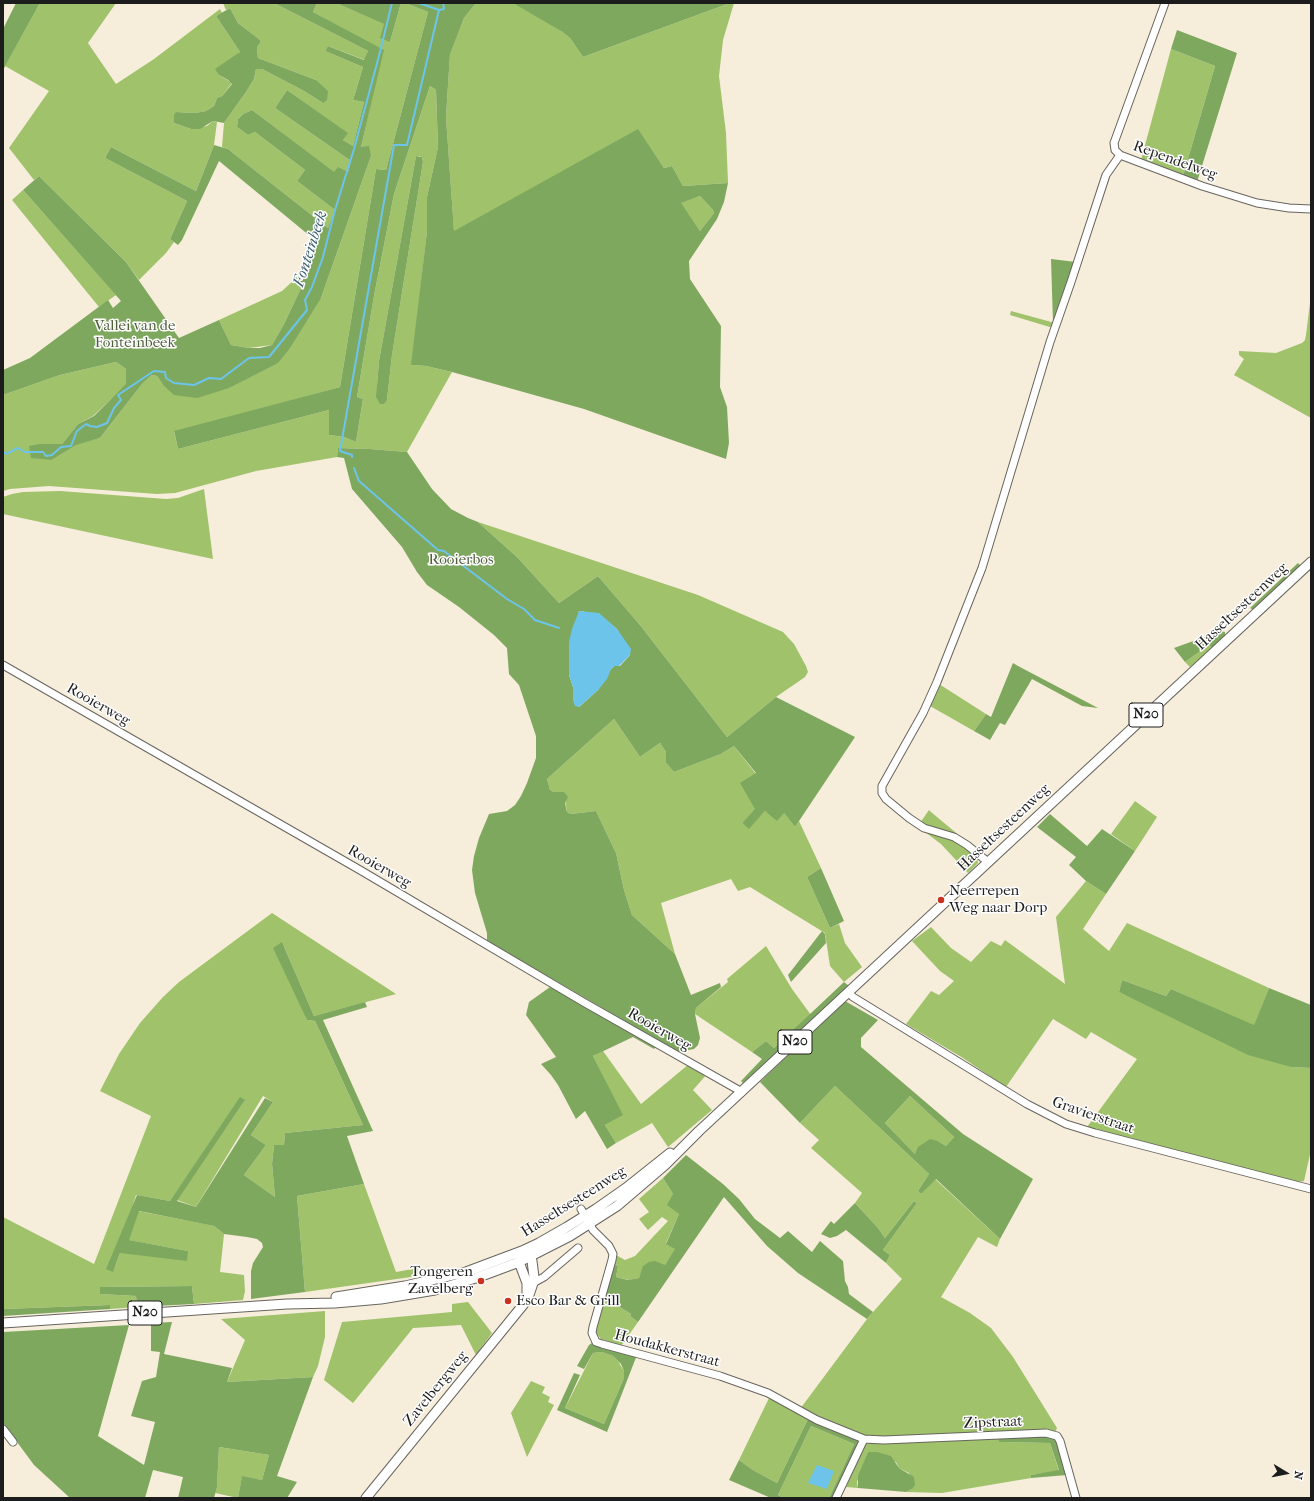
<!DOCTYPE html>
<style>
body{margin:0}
#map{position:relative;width:1314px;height:1501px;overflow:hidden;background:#f6eddb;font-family:"IM FELL French Canon",serif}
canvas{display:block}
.frame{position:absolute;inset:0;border:4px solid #1c1c1c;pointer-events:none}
.north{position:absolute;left:1266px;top:1453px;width:40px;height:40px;-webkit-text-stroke:3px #fff;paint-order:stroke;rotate:100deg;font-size:11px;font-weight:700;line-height:16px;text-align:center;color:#1c1c1c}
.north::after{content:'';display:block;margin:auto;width:14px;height:18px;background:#1c1c1c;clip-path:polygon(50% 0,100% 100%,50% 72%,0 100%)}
</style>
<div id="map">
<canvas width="1314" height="1501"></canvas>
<div class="frame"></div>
<div class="north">N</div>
</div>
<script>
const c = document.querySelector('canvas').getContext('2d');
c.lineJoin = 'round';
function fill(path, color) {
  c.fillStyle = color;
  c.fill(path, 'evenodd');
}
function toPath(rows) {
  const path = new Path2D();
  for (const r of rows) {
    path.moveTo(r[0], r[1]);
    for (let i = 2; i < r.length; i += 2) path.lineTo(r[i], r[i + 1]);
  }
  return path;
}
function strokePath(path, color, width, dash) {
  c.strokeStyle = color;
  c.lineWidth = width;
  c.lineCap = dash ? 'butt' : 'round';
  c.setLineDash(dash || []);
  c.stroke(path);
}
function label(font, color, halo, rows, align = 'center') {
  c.font = font + ' "IM FELL French Canon",serif';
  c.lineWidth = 3;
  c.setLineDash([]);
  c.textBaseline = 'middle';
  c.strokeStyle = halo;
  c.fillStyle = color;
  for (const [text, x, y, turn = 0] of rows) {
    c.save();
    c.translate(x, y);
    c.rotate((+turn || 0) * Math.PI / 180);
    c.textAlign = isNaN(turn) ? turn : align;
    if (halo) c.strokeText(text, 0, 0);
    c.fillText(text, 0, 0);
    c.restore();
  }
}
const green = toPath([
 [40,3,116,3,88,43,116,84,154,59,220,9,222,13,216,16,240,52,219,75,232,83,222,96,217,98,214,106,206,111,195,113,176,112,174,123,191,129,207,126,213,121,217,122,214,145,196,191,111,147,105,158,187,201,170,239,174,242,166,253,139,280,126,262,39,176,34,180,9,148,49,91,5,66],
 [223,3,274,3,368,51,365,60,328,46,325,51,363,67,353,100,364,102,353,146,343,140,347,133,287,90,275,108,351,161,348,172,334,173,252,110,243,114,238,119,237,127,248,135,255,132,305,170,297,181,335,210,328,228,228,149,222,147,224,123,246,92,254,79,256,69,262,69,304,91,323,103,316,80,258,58,257,47,261,42,259,39,238,23,230,8,226,10],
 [317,3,336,3,385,24,390,42,401,3,405,3,428,12,386,170,376,169,340,387,174,432,178,449,329,410,329,435,344,437,356,442,363,399,357,397,374,296,394,194,430,86,436,90,438,147,427,197,427,231,412,365,426,366,452,372,407,452,370,449,338,448,337,457,256,471,175,493,157,494,49,486,10,489,3,491,3,395,60,375,116,362,126,369,126,385,93,416,78,424,62,444,40,444,52,460,77,444,100,438,142,384,152,375,157,376,163,385,229,388,321,298,371,156,361,147,383,51,313,12],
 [416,156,419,156,422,157,423,162,392,355,387,400,377,386,379,361],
 [476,3,561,3,561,31,570,38,583,57,730,3,734,3,723,40,719,76,726,133,728,183,683,186,672,166,664,168,638,130,454,232,446,117,450,53,464,18],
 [1171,49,1215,66,1183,176,1141,160],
 [23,190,116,295,99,307,12,200],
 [700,196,713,210,714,213,700,231,680,203],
 [295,279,301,288,284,324,272,345,249,348,231,345,219,320,282,291],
 [1310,303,1311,304,1311,418,1234,375,1244,359,1239,355,1239,351,1276,353,1302,343,1305,340,1306,335],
 [1011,311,1055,323,1053,328,1010,315],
 [204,489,213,559,3,514,3,497,12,494,23,492,60,491,166,499,178,498],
 [478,522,698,595,783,632,794,644,806,666,808,672,805,677,776,697,727,737,640,625,598,576,559,603,518,558],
 [1209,645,1212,648,1190,667,1185,662],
 [939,684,986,714,974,731,930,706],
 [614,719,640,757,660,743,666,752,666,763,674,772,721,754,734,746,756,774,756,809,742,823,749,828,765,811,784,813,795,827,799,821,821,868,807,877,830,928,839,924,845,943,862,967,844,982,830,966,825,933,750,887,738,891,731,879,661,903,675,954,632,915,624,890,616,853,596,811,571,814,567,812,564,792,554,792,550,790,547,779],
 [1135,801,1157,817,1135,851,1111,834],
 [929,810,931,812,967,842,920,823],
 [921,829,952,838,977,855,978,863,968,873,941,844],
 [1086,881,1106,894,1083,929,1109,951,1127,923,1269,988,1254,1026,1171,989,1166,996,1122,980,1119,992,1291,1067,1311,1068,1311,1150,1304,1181,1298,1182,1096,1130,1087,1127,1137,1059,1091,1032,1086,1039,1053,1019,1006,1087,963,1058,906,1024,931,991,939,995,954,981,940,971,912,941,931,927,951,948,971,962,991,941,1001,946,1005,940,1065,984,1056,917],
 [272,913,396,994,314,1016,282,942,307,1020,315,1021,363,1125,285,1133,284,1145,274,1145,272,1164,275,1197,244,1175,266,1145,251,1135,273,1102,263,1096,196,1207,177,1200,245,1100,170,1201,136,1195,113,1272,120,1253,188,1251,128,1240,138,1211,205,1224,214,1226,224,1234,220,1272,244,1275,245,1291,243,1300,194,1304,192,1286,100,1287,100,1294,136,1296,137,1307,110,1309,110,1305,3,1309,3,1217,94,1264,151,1116,100,1091,119,1054,140,1023,163,997,179,982],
 [766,946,792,989,811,1015,774,1048,766,1041,752,1052,695,1014,696,1008,728,982,727,979],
 [603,1051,641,1104,689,1064,707,1074,693,1090,712,1110,668,1147,652,1123,616,1143,605,1125,622,1115,593,1056],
 [835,1086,929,1174,918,1191,921,1194,935,1179,1000,1239,997,1247,978,1237,941,1297,970,1313,991,1328,1013,1357,1057,1428,1055,1432,886,1437,866,1436,854,1433,800,1409,867,1319,902,1279,886,1263,890,1255,883,1250,917,1203,914,1201,885,1238,878,1228,855,1203,862,1193,811,1148,819,1140,800,1123],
 [910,1096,954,1137,946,1146,938,1141,915,1154,885,1123],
 [663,1178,673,1194,679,1214,666,1243,676,1249,665,1265,642,1271,639,1278,629,1280,616,1277,618,1266,615,1265,616,1255,625,1260,635,1256,668,1221,662,1217,648,1230,639,1219,649,1212,639,1199],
 [364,1184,396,1272,418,1268,418,1276,305,1292,297,1196],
 [605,1298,631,1314,630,1316,638,1322,621,1346,601,1339,596,1333,597,1322],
 [468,1302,492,1333,476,1355,461,1325,413,1328,353,1403,324,1380,342,1322,452,1312,452,1304],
 [325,1311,325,1337,318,1366,313,1377,227,1382,245,1340,221,1319],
 [602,1352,613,1356,618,1361,624,1371,624,1378,604,1424,565,1408,593,1353],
 [531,1381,545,1387,542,1393,550,1397,548,1402,554,1405,527,1457,511,1413],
 [770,1396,808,1419,777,1483,753,1470,739,1460],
 [811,1426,854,1444,829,1498,784,1498,778,1495],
 [999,1437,999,1442,1050,1443,1059,1471,1031,1475,1031,1478,942,1493,906,1492,912,1489,909,1473,899,1468,896,1462,867,1454,857,1482,858,1488,846,1487,865,1445,868,1443],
 [219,1447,269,1455,262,1480,242,1477,238,1498,215,1493,217,1487]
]);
const forest = toPath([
 [16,3,40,3,3,70,3,29],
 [274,3,317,3,313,12,384,50,361,147,369,146,371,156,321,298,290,348,278,363,229,388,197,398,174,395,163,385,157,376,152,375,142,384,100,438,76,445,52,460,31,458,29,446,40,444,62,444,78,424,94,416,126,384,126,369,116,362,60,375,3,395,3,370,30,358,108,300,113,308,121,301,23,190,39,176,126,262,179,338,219,320,231,345,249,348,260,348,272,345,284,324,301,288,295,279,316,241,219,161,182,240,178,245,170,239,187,201,105,158,111,147,196,191,214,145,228,149,328,228,335,210,297,181,305,170,255,132,248,135,237,127,238,119,243,114,252,110,334,172,338,167,348,172,351,161,275,108,287,90,348,133,343,140,353,146,364,102,353,100,363,67,325,51,328,46,364,60,368,51],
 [336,3,401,3,390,42,380,38,384,24],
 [405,3,476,3,464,18,450,54,446,117,454,231,638,129,664,168,672,166,683,186,728,183,724,202,717,219,689,261,690,279,721,326,720,387,727,407,729,443,726,459,584,409,452,372,426,366,411,365,427,231,427,197,438,147,436,90,430,86,394,194,374,296,357,397,363,399,356,442,344,437,329,435,329,410,178,449,174,431,340,387,376,169,386,170,428,12],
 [700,196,713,210,714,213,700,231,681,203],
 [513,3,730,3,583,57,570,38,561,31],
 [230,8,238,23,259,39,261,42,257,47,258,58,316,80,328,91,327,100,323,103,304,91,262,69,256,69,254,79,246,92,224,123,213,121,200,129,191,129,174,123,174,115,176,112,195,113,206,111,214,106,217,98,222,96,232,84,228,80,219,75,215,69,240,52,216,16],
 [1177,30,1237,53,1197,182,1183,176,1215,66,1171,49],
 [416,156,422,157,423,162,392,355,387,400,384,404,380,404,376,397,379,361],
 [1051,259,1076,262,1055,323,1053,323],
 [338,448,370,449,407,452,432,489,451,509,468,518,478,522,518,558,559,603,598,576,640,625,727,737,776,697,855,737,795,827,784,813,777,821,765,811,749,829,742,823,755,809,740,783,756,773,734,746,721,754,674,772,666,763,666,752,660,743,640,757,614,719,547,779,550,790,554,792,564,792,568,797,565,803,567,812,571,814,596,811,616,853,624,890,632,915,675,954,691,995,720,983,721,987,696,1008,695,1014,700,1038,698,1045,694,1049,678,1052,487,941,487,933,475,893,472,870,474,856,479,838,489,814,507,811,515,805,521,796,527,783,536,758,536,736,519,685,509,674,507,648,494,635,459,607,427,585,417,572,402,547,352,489,344,458,337,457],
 [579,611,599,614,617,629,630,655,620,666,614,666,611,669,598,690,579,707,573,700,573,687,569,675],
 [1298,563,1301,566,1253,610,1250,608],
 [1221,631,1225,632,1225,635,1212,648,1209,645,1185,662,1174,648],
 [1013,663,1018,666,1098,708,1082,706,1032,679,1005,725,1000,723,990,740,974,731,986,714,991,717],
 [1050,814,1087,846,1102,829,1135,851,1106,894,1086,881,1069,865,1076,857,1037,827],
 [821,868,844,921,830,928,807,877],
 [822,931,825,934,826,943,791,982,788,975],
 [282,942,314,1016,365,1002,367,1007,323,1020,373,1131,347,1136,364,1184,297,1196,305,1292,251,1299,251,1271,253,1263,263,1247,262,1243,257,1239,247,1237,224,1234,214,1226,139,1211,129,1240,188,1251,187,1261,120,1253,113,1272,106,1269,137,1195,170,1201,240,1097,245,1100,177,1201,196,1207,265,1098,273,1102,251,1135,266,1145,244,1175,275,1197,272,1164,274,1145,284,1145,285,1133,363,1125,315,1021,307,1020,273,948],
 [1122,980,1166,996,1171,989,1254,1025,1269,988,1311,1005,1311,1068,1291,1067,1248,1055,1119,992],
 [844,982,849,986,743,1083,741,1081,762,1059,752,1052,766,1041,774,1048],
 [550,987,657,1045,654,1049,633,1037,593,1056,623,1115,605,1125,616,1143,607,1149,585,1111,576,1119,558,1085,551,1075,541,1064,556,1057,526,1015,529,1002],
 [845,1001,878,1020,861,1038,861,1047,963,1134,1033,1179,1000,1239,936,1179,921,1194,918,1191,929,1174,835,1086,800,1123,760,1082],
 [910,1096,954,1137,946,1146,938,1141,930,1139,918,1147,915,1154,885,1123],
 [686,1155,723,1184,739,1199,755,1219,780,1238,788,1231,812,1252,820,1241,843,1261,845,1281,848,1287,849,1294,873,1312,867,1319,798,1273,767,1246,724,1197,638,1322,630,1316,631,1314,605,1298,615,1265,618,1266,616,1277,628,1280,639,1278,643,1266,649,1262,655,1261,665,1265,675,1249,666,1244,679,1214,667,1205,673,1194,663,1178],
 [914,1201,917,1203,883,1250,890,1255,886,1263,846,1230,837,1236,830,1238,821,1234,831,1221,834,1224,855,1203,878,1228,885,1238],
 [192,1286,194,1304,137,1307,136,1296,100,1294,100,1287],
 [110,1305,110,1309,3,1316,3,1309],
 [172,1322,164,1354,232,1368,227,1382,313,1377,277,1476,297,1482,287,1498,238,1498,242,1476,262,1480,269,1455,219,1447,217,1487,214,1498,178,1498,183,1477,153,1470,145,1498,70,1498,34,1465,3,1423,3,1332,129,1325,98,1436,144,1465,155,1422,131,1416,142,1381,156,1377,160,1352,151,1351,151,1323],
 [592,1343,637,1355,607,1432,557,1410,574,1373,580,1375,565,1408,604,1424,624,1378,624,1371,621,1364,613,1356,602,1352,593,1353,584,1369,577,1366,589,1345],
 [808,1419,861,1441,833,1498,829,1498,854,1444,811,1426,778,1495,784,1498,771,1498,729,1480,739,1460,753,1470,777,1483],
 [1055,1436,1067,1475,1031,1478,1031,1475,1059,1470,1050,1443,999,1442,999,1437],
 [869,1452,877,1452,891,1456,899,1468,914,1477,915,1485,912,1489,906,1492,858,1488,858,1476,867,1454]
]);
const water = toPath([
 [579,611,599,613,617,629,631,649,630,655,619,666,614,666,611,669,607,679,598,690,579,707,575,706,573,700,573,687,569,675,569,642,572,629],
 [817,1465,834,1471,827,1489,808,1483]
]);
const stream = toPath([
 [419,3,439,10,444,9,443,3],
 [3,452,6,454,18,448,25,452,43,452,46,456,52,455,61,447,71,446,77,431,86,424,90,426,97,427,107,423,114,408,121,400,118,395,154,371,165,372,166,378,174,383,194,385,209,378,221,379,249,358,269,357,307,310,305,300,312,287,323,257,335,210,354,149,380,52,392,3],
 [352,457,352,455,340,451,394,145,407,145,439,10],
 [354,468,359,481,438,550,444,551,507,599,524,609,535,620,559,628]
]);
const minor = toPath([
 [1165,3,1114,143,1115,150,1120,155,1202,186,1257,203,1289,208,1311,209],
 [3,665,360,870,585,1003,742,1092],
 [988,862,967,845,954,837,924,828,909,818,886,799,882,793,882,786,923,713,937,682,982,568,1050,342,1071,282,1106,175,1120,155],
 [848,992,853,997,1027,1104,1066,1124,1095,1133,1311,1189],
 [581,1209,593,1230,609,1246,613,1254,612,1260,593,1327,592,1333,596,1342,602,1344,720,1376,768,1393,817,1420,864,1439,884,1440,1046,1433,1057,1436,1060,1441,1076,1498],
 [529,1283,533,1283,544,1277,578,1248],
 [3,1429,13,1442],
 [836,1498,864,1439]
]);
const major = toPath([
 [520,1257,519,1262,527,1283,527,1295],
 [336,1297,405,1286,466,1272,522,1251,539,1243,567,1227,596,1209,626,1188,670,1153],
 [3,1323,287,1304,335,1303,381,1299,435,1290,476,1278,519,1262,570,1236,617,1206,665,1165,699,1131,1311,562],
 [366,1498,523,1305,528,1298,533,1283,534,1277,532,1261,530,1257,526,1254]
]);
const markers = [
 [941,900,4,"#c8321e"],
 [481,1281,4,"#c8321e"],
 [508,1301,4,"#c8321e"]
];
const shields = [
 [1146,715,34],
 [795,1042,34],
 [145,1313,34]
];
const shieldNames = [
 ["N20",1146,715],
 ["N20",795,1042],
 ["N20",145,1313]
];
const streetNames = [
 ["Rependelweg",1175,161,20],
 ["Hasseltsesteenweg",1242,607,-43],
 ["Rooierweg",98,705,30],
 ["Hasseltsesteenweg",1004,828,-43],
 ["Rooierweg",379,867,30],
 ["Rooierweg",659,1030,30],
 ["Gravierstraat",1093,1116,19],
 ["Hasseltsesteenweg",574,1202,-32],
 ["Houdakkerstraat",667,1349,15],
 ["Zavelbergweg",436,1389,-51],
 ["Zipstraat",993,1423,-2]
];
const parkNames = [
 ["Vallei van de",135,326],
 ["Fonteinbeek",135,343],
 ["Rooierbos",461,560]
];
const poiNames = [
 ["Neerrepen",949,891],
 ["Weg naar Dorp",949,908],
 ["Tongeren",473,1272,"right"],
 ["Zavelberg",473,1289,"right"],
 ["Esco Bar & Grill",516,1301]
];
const waterNames = [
 ["Fonteinbeek",311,249,-72]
];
fill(green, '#9fc26b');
fill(forest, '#7fa85f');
fill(water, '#6dc4ea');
strokePath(stream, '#6dc4ea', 2);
strokePath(minor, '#68655f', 9);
strokePath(major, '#68655f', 11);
strokePath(minor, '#fff', 7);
strokePath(major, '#fff', 9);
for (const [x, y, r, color] of markers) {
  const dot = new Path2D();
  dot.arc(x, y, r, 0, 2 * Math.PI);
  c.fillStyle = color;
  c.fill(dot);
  strokePath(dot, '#fff', 1.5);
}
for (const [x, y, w] of shields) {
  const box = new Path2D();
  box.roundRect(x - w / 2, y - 12, w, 24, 3);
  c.fillStyle = '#fff';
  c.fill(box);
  strokePath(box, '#1c1c1c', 1);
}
label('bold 14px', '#1c1c1c', null, shieldNames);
label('15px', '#1c1c1c', '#fff', streetNames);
label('15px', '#505e3c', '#fff', parkNames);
label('15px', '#1c1c1c', '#fff', poiNames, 'left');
label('italic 16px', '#3c5f6e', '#fff', waterNames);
</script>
